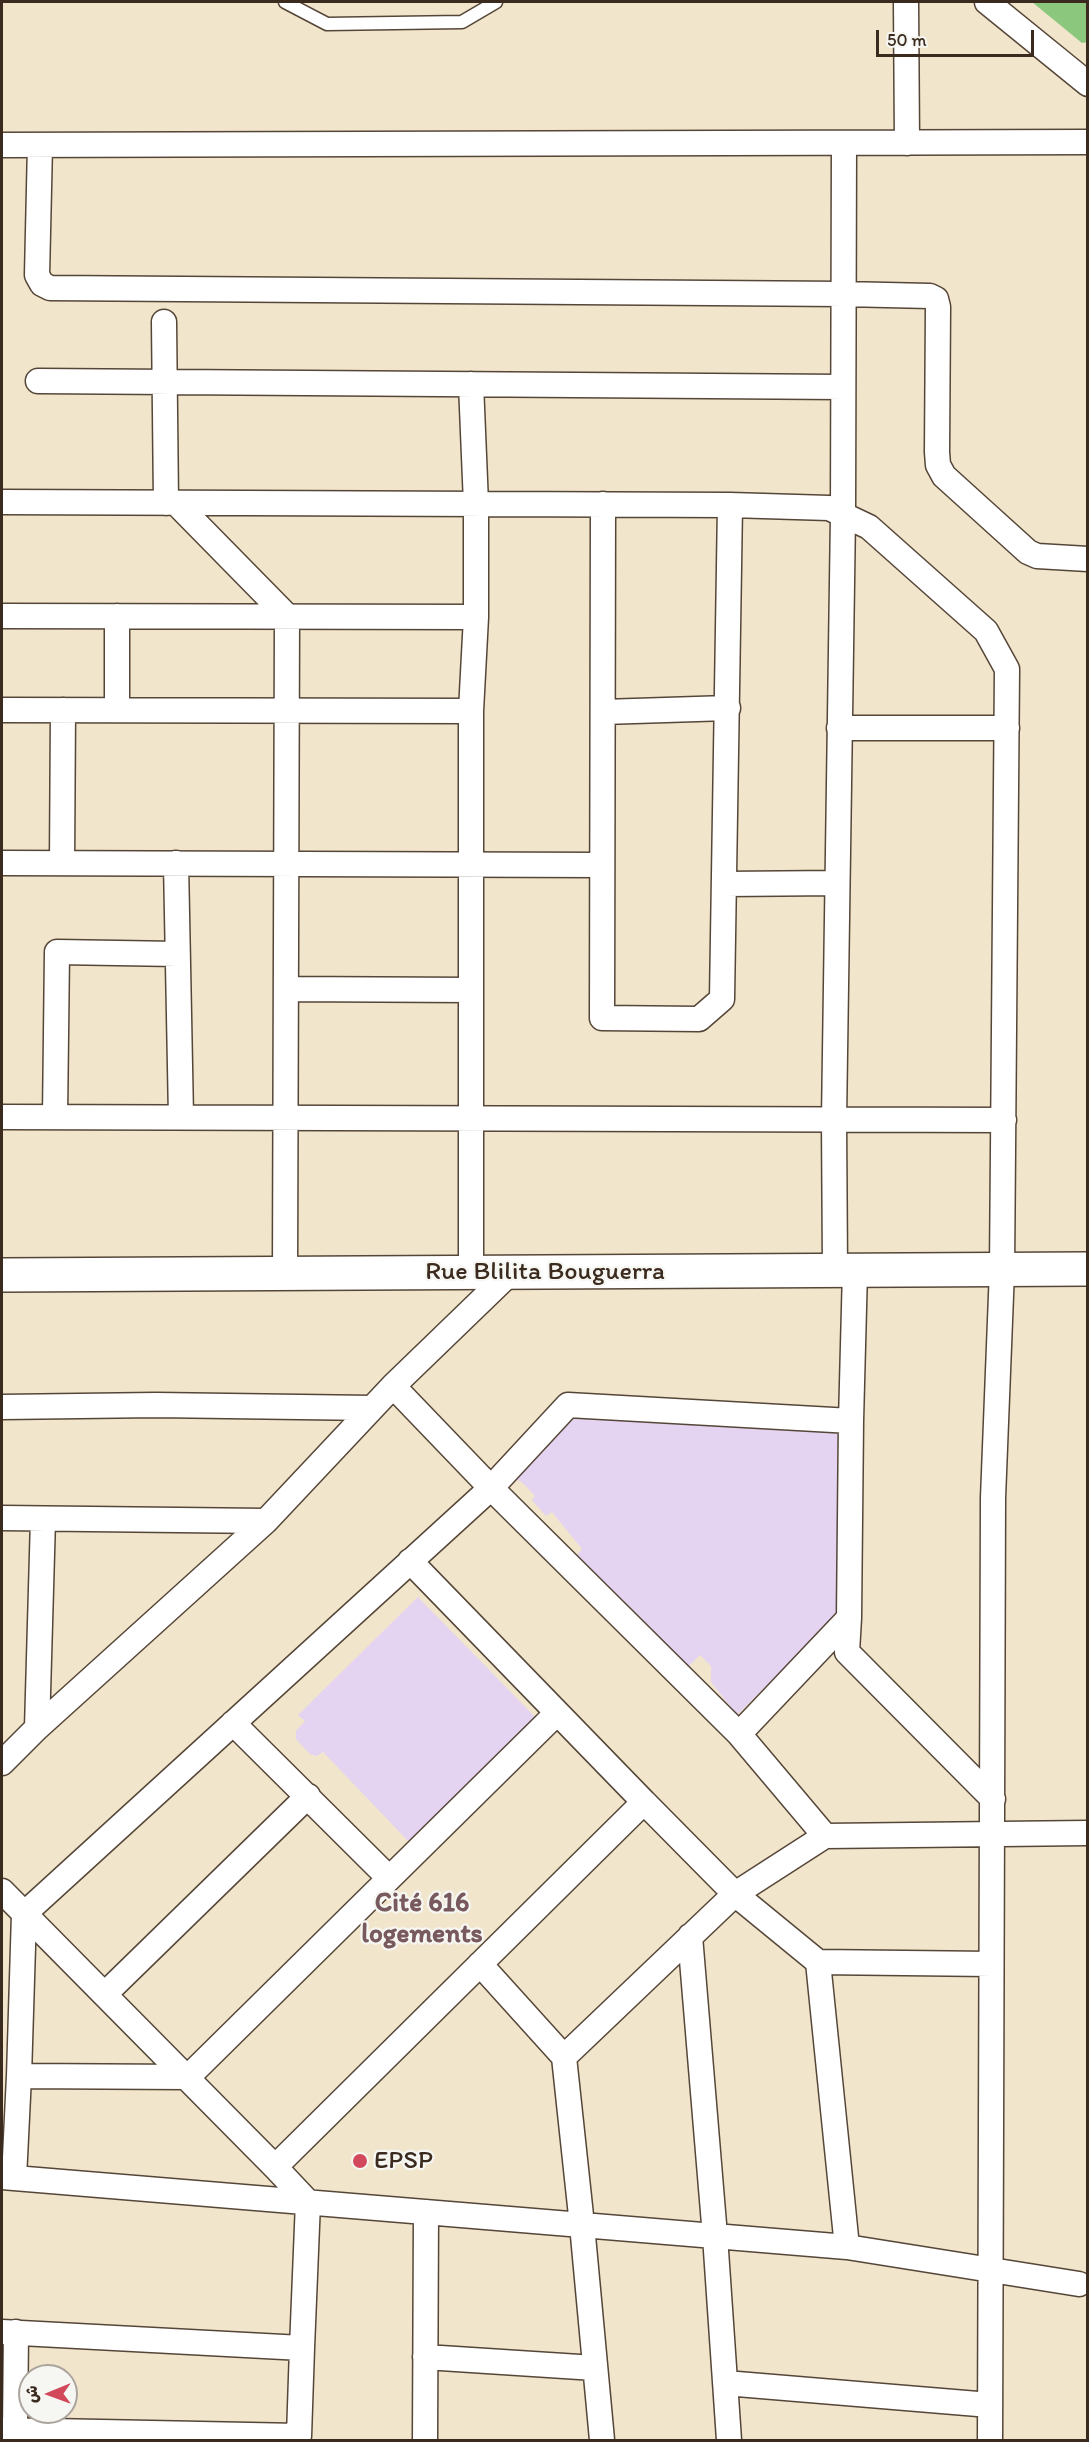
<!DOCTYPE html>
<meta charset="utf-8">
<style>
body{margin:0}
#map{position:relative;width:1089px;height:2442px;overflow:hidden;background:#f1e5cc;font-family:Itim,"Playpen Sans Arabic",sans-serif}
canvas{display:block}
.frame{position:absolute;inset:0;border:3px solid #3b2a1e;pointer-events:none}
.north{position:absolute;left:18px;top:2364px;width:60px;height:60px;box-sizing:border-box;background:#f6f6f2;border:2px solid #aba49d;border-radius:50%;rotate:269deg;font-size:16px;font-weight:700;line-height:24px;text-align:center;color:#3b2a1e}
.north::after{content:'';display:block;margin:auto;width:21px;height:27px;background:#d1495b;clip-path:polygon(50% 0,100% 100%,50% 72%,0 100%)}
.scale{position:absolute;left:876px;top:30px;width:158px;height:27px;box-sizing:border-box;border:3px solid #3b2a1e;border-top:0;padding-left:8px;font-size:18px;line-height:21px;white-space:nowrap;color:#3b2a1e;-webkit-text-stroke:4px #f6f6f2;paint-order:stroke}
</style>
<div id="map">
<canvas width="1089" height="2442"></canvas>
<div class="frame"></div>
<div class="north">ش</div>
<div class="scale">50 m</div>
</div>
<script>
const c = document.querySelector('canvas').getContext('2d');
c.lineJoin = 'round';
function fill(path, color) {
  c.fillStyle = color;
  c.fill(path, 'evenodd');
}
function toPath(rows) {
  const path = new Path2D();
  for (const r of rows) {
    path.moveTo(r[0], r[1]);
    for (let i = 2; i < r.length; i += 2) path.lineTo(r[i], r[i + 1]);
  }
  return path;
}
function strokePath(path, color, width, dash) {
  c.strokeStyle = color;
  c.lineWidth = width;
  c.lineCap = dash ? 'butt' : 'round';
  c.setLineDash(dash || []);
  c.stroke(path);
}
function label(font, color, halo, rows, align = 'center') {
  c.font = font + ' Itim,sans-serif';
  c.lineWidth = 4.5;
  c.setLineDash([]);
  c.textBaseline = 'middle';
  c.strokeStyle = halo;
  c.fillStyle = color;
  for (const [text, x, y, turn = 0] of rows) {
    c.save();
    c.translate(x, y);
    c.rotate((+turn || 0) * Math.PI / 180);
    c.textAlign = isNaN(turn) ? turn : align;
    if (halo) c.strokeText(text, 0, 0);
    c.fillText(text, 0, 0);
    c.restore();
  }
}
const built = toPath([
 [570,1418,843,1419,839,1609,814,1638,737,1715,711,1682,711,1666,700,1655,684,1671,571,1563,582,1549,552,1512,546,1516,532,1500,535,1496,522,1482,511,1478],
 [418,1597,534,1716,534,1727,411,1844,323,1752,316,1756,310,1754,296,1739,296,1731,305,1721,298,1715]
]);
const green = toPath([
 [1032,2,1087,2,1087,42,1082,43]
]);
const lane = toPath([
 [285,2,327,24,462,22,496,2]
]);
const street = toPath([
 [906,2,907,143],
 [987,2,1088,84],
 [2,145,1088,142],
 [40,145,37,275,42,284,50,288,843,294,930,296,936,299,938,307,937,452,938,465,944,476,1028,552,1037,556,1088,559],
 [164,322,166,503],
 [38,381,843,387],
 [471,384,476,504,476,617],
 [2,502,730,505,829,508,869,527,986,631,1007,669,1002,1270,993,1498,990,2440],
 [176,503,287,616,285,1273],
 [603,504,602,1018,699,1019,722,999,730,505],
 [2,616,476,617,471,711,471,1272],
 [2,710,471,711],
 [117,710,117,616],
 [603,712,728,708],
 [839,728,1007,728],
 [2,863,602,865],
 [62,863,63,710],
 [176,863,181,1117],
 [725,884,837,883],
 [286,989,471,990],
 [2,1117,1004,1120],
 [55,1117,57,952,177,954],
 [835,1270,834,1120,843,515,844,143],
 [393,1386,491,1488,739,1734,825,1836],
 [2,1407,156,1405,372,1408],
 [851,1421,849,1618,847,1652,993,1799],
 [2,1518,266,1521],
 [557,1713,188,2077,19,2076,24,1914,491,1488,568,1405,851,1421,855,1270],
 [233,1723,389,1878],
 [37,1728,43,1519],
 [739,1734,849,1618],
 [2,1763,37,1728,266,1521,393,1386,511,1272],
 [2,1891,275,2167,644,1802,410,1561],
 [690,1936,715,2236,729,2440],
 [818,1962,991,1964],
 [480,1964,564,2057],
 [105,1994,308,1796],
 [2,2177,582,2225,564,2057,735,1894,825,1836,1088,1833],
 [14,2178,19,2076],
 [847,2247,1079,2284],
 [2,2332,302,2348,308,2202,275,2167],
 [425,2357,595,2368],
 [725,2383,990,2405],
 [2,2430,299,2436,302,2348],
 [15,2430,16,2332],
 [425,2440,426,2212],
 [602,2440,582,2225,847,2247,818,1962,735,1894,644,1802]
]);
const secondary = toPath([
 [2,1275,1088,1269]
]);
const markers = [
 [360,2161,8,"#d1495b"]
];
const streetNames = [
 ["Rue Blilita Bouguerra",545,1272]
];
const poiNames = [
 ["EPSP",374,2161]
];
const neighbourhoodNames = [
 ["Cité 616",422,1904],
 ["logements",422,1935]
];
fill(built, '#e4d3f1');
fill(green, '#8bc87e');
strokePath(lane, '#564638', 15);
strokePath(street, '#564638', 27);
strokePath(secondary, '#564638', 36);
strokePath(lane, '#fff', 12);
strokePath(street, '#fff', 24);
strokePath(secondary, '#fff', 33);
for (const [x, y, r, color] of markers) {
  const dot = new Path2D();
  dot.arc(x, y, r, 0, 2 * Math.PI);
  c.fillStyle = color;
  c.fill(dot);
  strokePath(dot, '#f6f6f2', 2);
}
label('26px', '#3b2a1e', '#f6f6f2', streetNames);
label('26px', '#3b2a1e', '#f6f6f2', poiNames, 'left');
label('bold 27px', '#78595d', '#f6f6f2', neighbourhoodNames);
</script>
